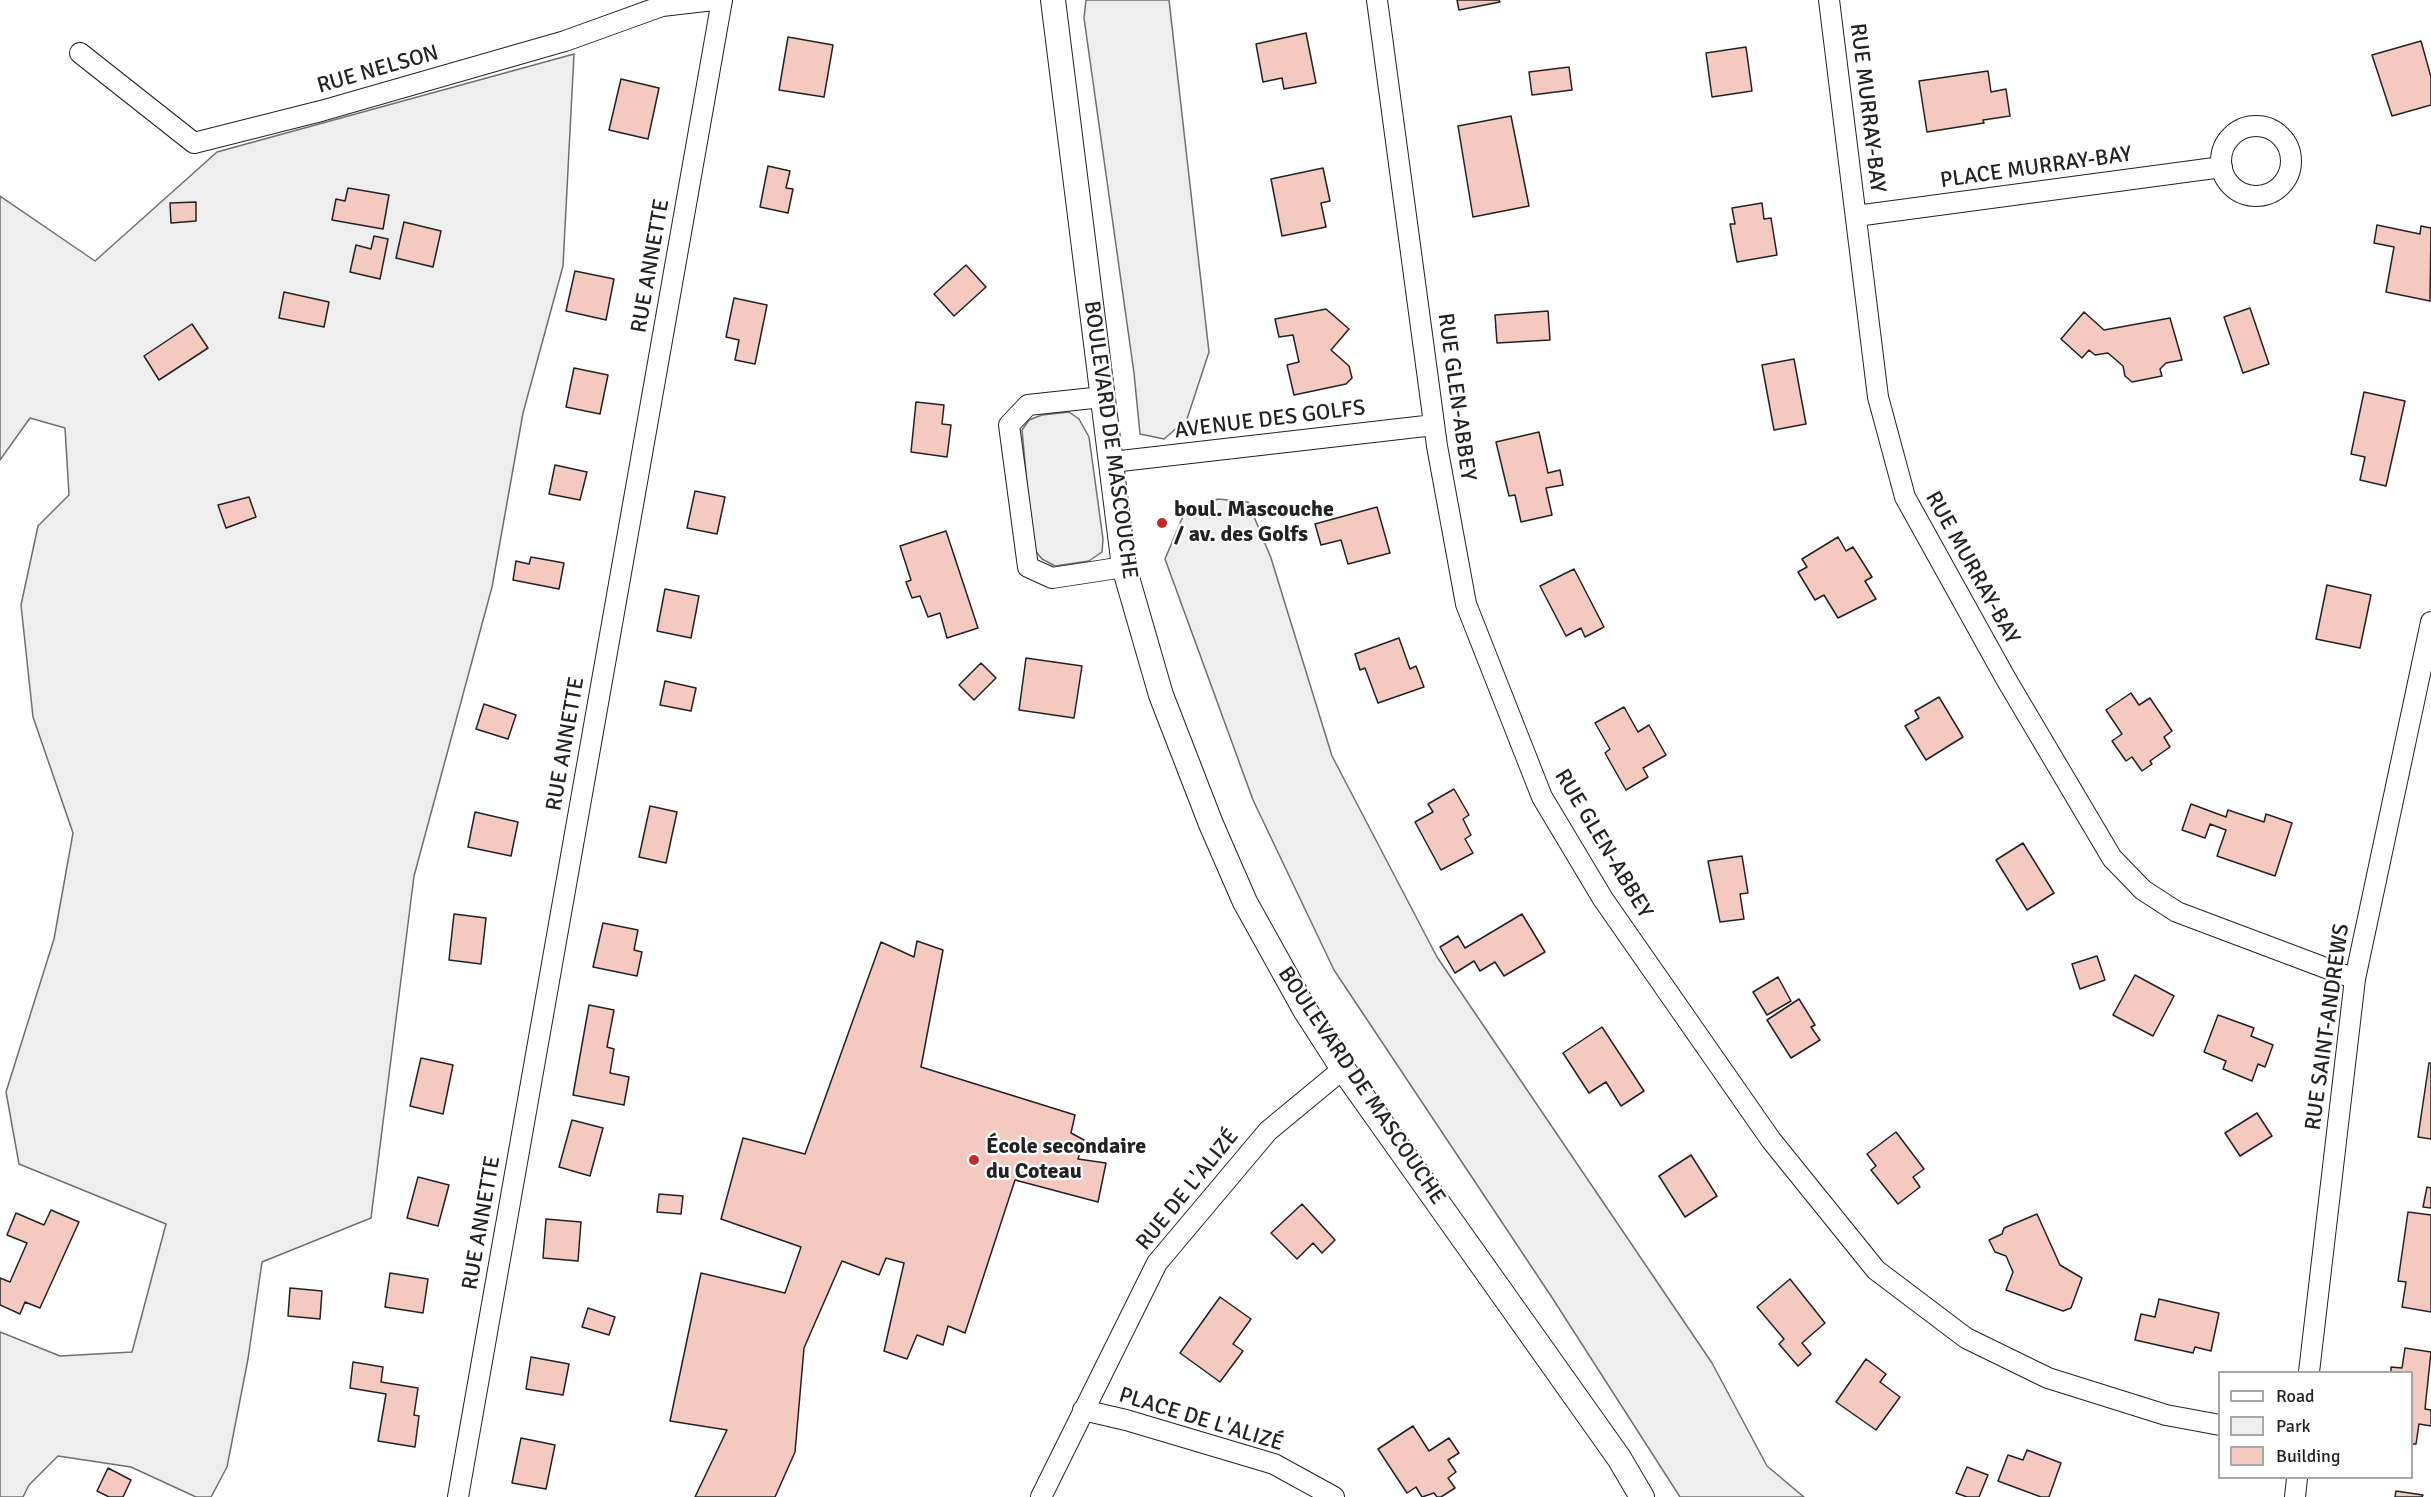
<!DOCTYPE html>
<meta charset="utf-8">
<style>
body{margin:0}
#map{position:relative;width:2431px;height:1497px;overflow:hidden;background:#fff;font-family:Signika,sans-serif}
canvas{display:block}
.legend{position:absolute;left:2218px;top:1371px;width:195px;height:108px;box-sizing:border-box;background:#fff;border:2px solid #a7a7a7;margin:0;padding:8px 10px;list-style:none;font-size:18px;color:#222}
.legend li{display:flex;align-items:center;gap:12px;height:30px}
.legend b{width:30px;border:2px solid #a7a7a7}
</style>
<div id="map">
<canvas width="2431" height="1497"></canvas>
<ul class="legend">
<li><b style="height:8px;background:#fff"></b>Road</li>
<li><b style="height:16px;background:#eee"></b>Park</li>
<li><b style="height:16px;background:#f3c9c0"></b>Building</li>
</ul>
</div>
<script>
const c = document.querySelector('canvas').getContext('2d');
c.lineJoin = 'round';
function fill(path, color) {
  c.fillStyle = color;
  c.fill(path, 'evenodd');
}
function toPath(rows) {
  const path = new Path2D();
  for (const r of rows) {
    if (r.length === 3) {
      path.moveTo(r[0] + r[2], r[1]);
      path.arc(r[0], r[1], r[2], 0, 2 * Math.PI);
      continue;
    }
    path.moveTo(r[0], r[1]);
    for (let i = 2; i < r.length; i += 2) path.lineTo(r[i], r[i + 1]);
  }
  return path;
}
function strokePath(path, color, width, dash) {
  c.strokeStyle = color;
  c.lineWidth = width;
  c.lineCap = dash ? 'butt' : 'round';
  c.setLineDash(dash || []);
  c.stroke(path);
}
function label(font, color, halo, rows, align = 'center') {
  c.font = font + ' Signika,sans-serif';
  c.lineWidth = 4.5;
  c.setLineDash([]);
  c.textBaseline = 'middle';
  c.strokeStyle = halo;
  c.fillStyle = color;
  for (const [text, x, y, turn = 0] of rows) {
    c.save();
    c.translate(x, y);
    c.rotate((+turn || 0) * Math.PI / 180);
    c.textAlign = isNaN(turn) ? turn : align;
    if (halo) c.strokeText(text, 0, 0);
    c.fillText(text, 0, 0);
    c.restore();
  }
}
const green = toPath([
 [1086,0,1169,0,1209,352,1187,419,1164,439,1140,434,1134,373,1084,18,1086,0],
 [574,54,563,266,523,413,492,587,414,876,371,1218,262,1262,248,1359,227,1467,211,1497,196,1497,131,1467,58,1456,29,1485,23,1497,0,1497,0,1332,60,1356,132,1352,166,1224,19,1164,6,1092,54,939,73,833,33,717,21,605,38,526,69,495,65,428,30,418,0,460,0,196,95,261,217,152,574,54],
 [1069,412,1079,419,1089,437,1103,539,1102,552,1089,561,1055,566,1042,559,1033,548,1022,430,1029,420,1042,415,1069,412],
 [1218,499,1248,502,1271,558,1332,756,1437,957,1712,1363,1767,1466,1804,1497,1680,1497,1551,1296,1334,970,1253,800,1165,559,1184,514,1218,499]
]);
const building = toPath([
 [1457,0,1499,0,1500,2,1459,10,1457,0],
 [1306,33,1316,83,1284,89,1282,78,1263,82,1256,44,1306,33],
 [788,37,833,45,824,97,779,90,788,37],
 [2421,41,2431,77,2431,105,2392,116,2372,55,2421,41],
 [1746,47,1752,91,1712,97,1706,53,1746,47],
 [1569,67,1572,90,1532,95,1529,72,1569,67],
 [1988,71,1991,92,2006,89,2010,116,1983,120,1984,123,1927,132,1919,81,1988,71],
 [621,79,659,88,648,139,609,130,621,79],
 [1511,116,1529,206,1473,217,1458,126,1511,116],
 [768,166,790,171,786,188,793,189,788,213,760,207,768,166],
 [1323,168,1330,201,1321,203,1326,227,1282,236,1271,179,1323,168],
 [348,188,389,195,383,229,332,220,336,199,345,201,348,188],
 [196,202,196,221,171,223,170,203,196,202],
 [1762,203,1764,219,1771,218,1777,255,1737,262,1730,224,1735,224,1732,208,1762,203],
 [404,222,441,231,433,267,396,258,404,222],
 [2377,225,2420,234,2421,226,2431,228,2430,301,2386,292,2394,247,2374,243,2377,225],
 [374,236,388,239,380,279,350,272,356,245,371,249,374,236],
 [966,265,986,287,954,316,934,294,966,265],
 [575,271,614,279,606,320,566,311,575,271],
 [284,292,329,302,324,327,279,318,284,292],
 [734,298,767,305,755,364,735,360,739,340,726,337,734,298],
 [2250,308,2269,364,2243,373,2224,317,2250,308],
 [1326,309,1349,329,1331,350,1349,366,1352,378,1346,384,1294,395,1287,365,1299,362,1293,335,1279,337,1275,319,1326,309],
 [1548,311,1550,340,1497,343,1495,315,1548,311],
 [2084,312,2104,330,2170,318,2182,360,2166,363,2160,369,2162,376,2132,382,2125,376,2123,366,2108,353,2095,355,2089,350,2082,358,2061,339,2084,312],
 [192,324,208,348,159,380,144,356,192,324],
 [1794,359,1806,424,1774,430,1762,365,1794,359],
 [574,368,608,375,600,414,566,407,574,368],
 [2364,392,2405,401,2386,486,2360,480,2365,457,2351,454,2364,392],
 [916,402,944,405,942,424,951,425,947,457,911,452,916,402],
 [1539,432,1548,473,1560,470,1563,485,1546,488,1552,515,1521,522,1515,495,1509,496,1496,442,1539,432],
 [555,465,587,472,580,500,549,494,555,465],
 [695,491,725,497,717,534,687,528,695,491],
 [249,497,256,517,226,528,218,505,249,497],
 [1377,507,1390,553,1348,564,1341,540,1321,545,1315,524,1377,507],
 [946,531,978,628,947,638,940,613,928,617,920,596,912,598,906,582,911,580,900,546,946,531],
 [1838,537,1846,551,1853,547,1872,577,1865,581,1876,599,1838,618,1824,595,1815,600,1798,572,1807,567,1802,559,1838,537],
 [531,557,564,563,559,589,513,580,516,561,529,564,531,557],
 [1574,569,1604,627,1585,637,1581,628,1566,636,1540,586,1574,569],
 [2327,585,2371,595,2360,648,2316,639,2327,585],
 [665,589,699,596,691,638,657,631,665,589],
 [1399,638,1410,669,1416,666,1424,687,1378,703,1365,668,1360,670,1355,654,1399,638],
 [1026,658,1082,666,1074,718,1019,710,1026,658],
 [981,663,996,678,974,700,959,685,981,663],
 [665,681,696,688,691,711,660,705,665,681],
 [2131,693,2139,705,2150,698,2172,731,2164,737,2170,747,2150,761,2152,764,2142,771,2132,757,2126,761,2112,741,2122,734,2106,710,2131,693],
 [1939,697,1963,737,1926,760,1905,726,1919,718,1915,711,1939,697],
 [484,704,516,715,508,739,476,729,484,704],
 [1624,707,1638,732,1649,725,1666,755,1643,768,1648,777,1626,790,1605,753,1610,749,1595,723,1624,707],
 [1454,789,1469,815,1463,819,1471,835,1465,839,1473,853,1441,870,1415,822,1433,812,1428,804,1454,789],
 [2191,804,2226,817,2228,810,2264,822,2266,814,2292,823,2275,876,2217,856,2226,830,2210,824,2205,838,2182,830,2191,804],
 [650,806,677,812,666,863,639,857,650,806],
 [475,812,518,822,511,856,468,847,475,812],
 [2023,843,2054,893,2027,910,1996,860,2023,843],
 [1742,856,1748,893,1740,894,1744,919,1720,922,1708,861,1742,856],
 [454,914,486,918,481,964,449,960,454,914],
 [1522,914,1545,952,1504,976,1495,962,1480,971,1474,961,1455,973,1440,947,1458,936,1465,948,1522,914],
 [603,923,638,930,634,950,642,952,637,976,593,967,603,923],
 [917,941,943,950,921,1067,1075,1115,1071,1133,1084,1140,1078,1159,1106,1163,1098,1202,1015,1180,965,1333,948,1326,943,1345,917,1335,907,1359,884,1351,904,1263,886,1258,879,1275,842,1261,804,1348,795,1452,775,1497,695,1497,727,1430,670,1421,701,1273,785,1293,801,1247,721,1219,743,1138,805,1154,881,942,914,957,917,941],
 [2097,956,2105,980,2080,989,2072,964,2097,956],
 [2135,975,2174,996,2153,1036,2113,1015,2135,975],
 [1778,977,1791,1001,1767,1015,1753,992,1778,977],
 [1799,999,1815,1025,1811,1027,1820,1040,1791,1058,1767,1020,1799,999],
 [589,1005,614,1010,607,1047,614,1049,610,1073,629,1077,624,1105,573,1095,589,1005],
 [2218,1015,2254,1028,2251,1036,2273,1045,2265,1067,2258,1064,2252,1081,2223,1069,2226,1061,2204,1052,2218,1015],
 [1602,1027,1644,1091,1621,1106,1606,1082,1589,1093,1563,1053,1602,1027],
 [421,1058,453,1065,443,1114,410,1106,421,1058],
 [2429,1063,2431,1063,2431,1139,2418,1137,2429,1063],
 [2257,1113,2272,1136,2240,1156,2225,1133,2257,1113],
 [572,1120,603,1128,590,1176,559,1167,572,1120],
 [1896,1132,1924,1169,1913,1177,1920,1187,1898,1204,1871,1170,1876,1166,1867,1154,1896,1132],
 [1691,1155,1717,1196,1685,1217,1659,1176,1691,1155],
 [418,1177,449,1185,438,1226,407,1218,418,1177],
 [2427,1187,2431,1188,2431,1208,2423,1207,2427,1187],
 [659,1194,683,1196,681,1214,657,1212,659,1194],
 [1302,1204,1335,1240,1322,1253,1313,1243,1297,1259,1271,1233,1302,1204],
 [51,1210,79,1222,40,1308,25,1302,20,1314,0,1305,0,1278,10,1282,27,1243,7,1235,16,1213,44,1225,51,1210],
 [2408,1212,2431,1215,2431,1312,2402,1307,2406,1282,2398,1281,2408,1212],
 [2037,1214,2060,1265,2082,1278,2071,1308,2063,1311,2006,1290,2013,1272,2006,1256,1995,1252,1989,1240,2002,1234,2004,1228,2037,1214],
 [546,1219,581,1222,578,1261,543,1258,546,1219],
 [390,1273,428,1279,423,1313,385,1307,390,1273],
 [1790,1279,1825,1323,1802,1343,1811,1354,1798,1366,1779,1344,1784,1339,1757,1307,1790,1279],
 [290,1288,322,1291,320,1319,288,1316,290,1288],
 [1220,1297,1251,1319,1233,1344,1243,1351,1220,1382,1180,1353,1220,1297],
 [2159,1299,2219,1313,2211,1351,2195,1347,2193,1353,2135,1340,2141,1314,2155,1317,2159,1299],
 [588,1308,615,1317,609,1335,582,1327,588,1308],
 [2405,1348,2431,1352,2425,1409,2431,1410,2431,1426,2419,1424,2416,1444,2412,1444,2412,1372,2391,1372,2391,1367,2402,1368,2405,1348],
 [531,1357,569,1364,563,1395,526,1389,531,1357],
 [1866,1359,1886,1374,1880,1382,1900,1397,1876,1430,1836,1402,1866,1359],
 [353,1362,383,1367,381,1382,418,1388,414,1415,419,1416,415,1447,378,1441,386,1394,350,1388,353,1362],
 [1413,1426,1429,1451,1449,1438,1459,1453,1448,1460,1456,1472,1448,1478,1455,1488,1441,1497,1437,1497,1434,1493,1422,1497,1416,1487,1407,1493,1378,1449,1413,1426],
 [521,1438,555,1445,546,1489,512,1483,521,1438],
 [2027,1450,2061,1463,2049,1497,2041,1497,1998,1481,2008,1455,2023,1460,2027,1450],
 [1967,1467,1988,1475,1979,1497,1967,1497,1956,1493,1967,1467],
 [108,1468,131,1480,123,1497,109,1497,97,1491,108,1468],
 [2396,1491,2423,1495,2422,1497,2395,1497,2396,1491]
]);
const minor = toPath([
 [1377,0,1437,446,1466,604,1542,797,1603,899,1771,1140,1876,1270,1966,1338,2048,1378,2166,1415,2220,1425],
 [1829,0,1878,397,1905,497,2006,679,2112,858,2143,890,2177,912,2355,979],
 [80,53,194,143,321,111,565,41,662,6,714,0],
 [2256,161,35],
 [1856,216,2222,167],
 [1102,397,1028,405,1009,425,1028,567,1052,578,1124,567],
 [1112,462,1434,425],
 [2309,1372,2355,979,2431,622],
 [1083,1410,1126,1420,1274,1464,1334,1497],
 [458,1497,722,0],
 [1041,1497,1157,1263,1268,1131,1343,1069],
 [2295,1497,2297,1478]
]);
const tertiary = toPath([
 [1053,0,1124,567,1161,695,1211,824,1245,902,1305,1010,1343,1069,1619,1458,1642,1497]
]);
const markers = [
 [1162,523,6,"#c62828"],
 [974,1160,6,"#c62828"]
];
const streetNames = [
 ["RUE NELSON",378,70,-16],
 ["RUE MURRAY-BAY",1867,108,83],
 ["PLACE MURRAY-BAY",2036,168,-8],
 ["RUE ANNETTE",651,266,-80],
 ["RUE GLEN-ABBEY",1456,397,82],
 ["AVENUE DES GOLFS",1270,420,-7],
 ["BOULEVARD DE MASCOUCHE",1110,440,82],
 ["RUE MURRAY-BAY",1972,568,61],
 ["RUE ANNETTE",566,744,-80],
 ["RUE GLEN-ABBEY",1603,844,59],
 ["RUE SAINT-ANDREWS",2328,1027,-82],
 ["BOULEVARD DE MASCOUCHE",1361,1086,56],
 ["RUE DE L'ALIZÉ",1188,1190,-51],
 ["RUE ANNETTE",482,1223,-80],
 ["PLACE DE L'ALIZÉ",1201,1420,17]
];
const poiNames = [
 ["boul. Mascouche",1174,510],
 ["/ av. des Golfs",1174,535],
 ["École secondaire",986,1147],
 ["du Coteau",986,1172]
];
fill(green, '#eee');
strokePath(green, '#6f6f6f', 1.5);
fill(building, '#f3c9c0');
strokePath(building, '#222', 1.5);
strokePath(minor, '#222', 22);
strokePath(tertiary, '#222', 26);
strokePath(minor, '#fff', 20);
strokePath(tertiary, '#fff', 24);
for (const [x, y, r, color] of markers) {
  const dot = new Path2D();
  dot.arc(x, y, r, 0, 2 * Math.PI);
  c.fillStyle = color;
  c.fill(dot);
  strokePath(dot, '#fff', 2);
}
label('22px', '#222', '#fff', streetNames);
label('bold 22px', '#222', '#fff', poiNames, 'left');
</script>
